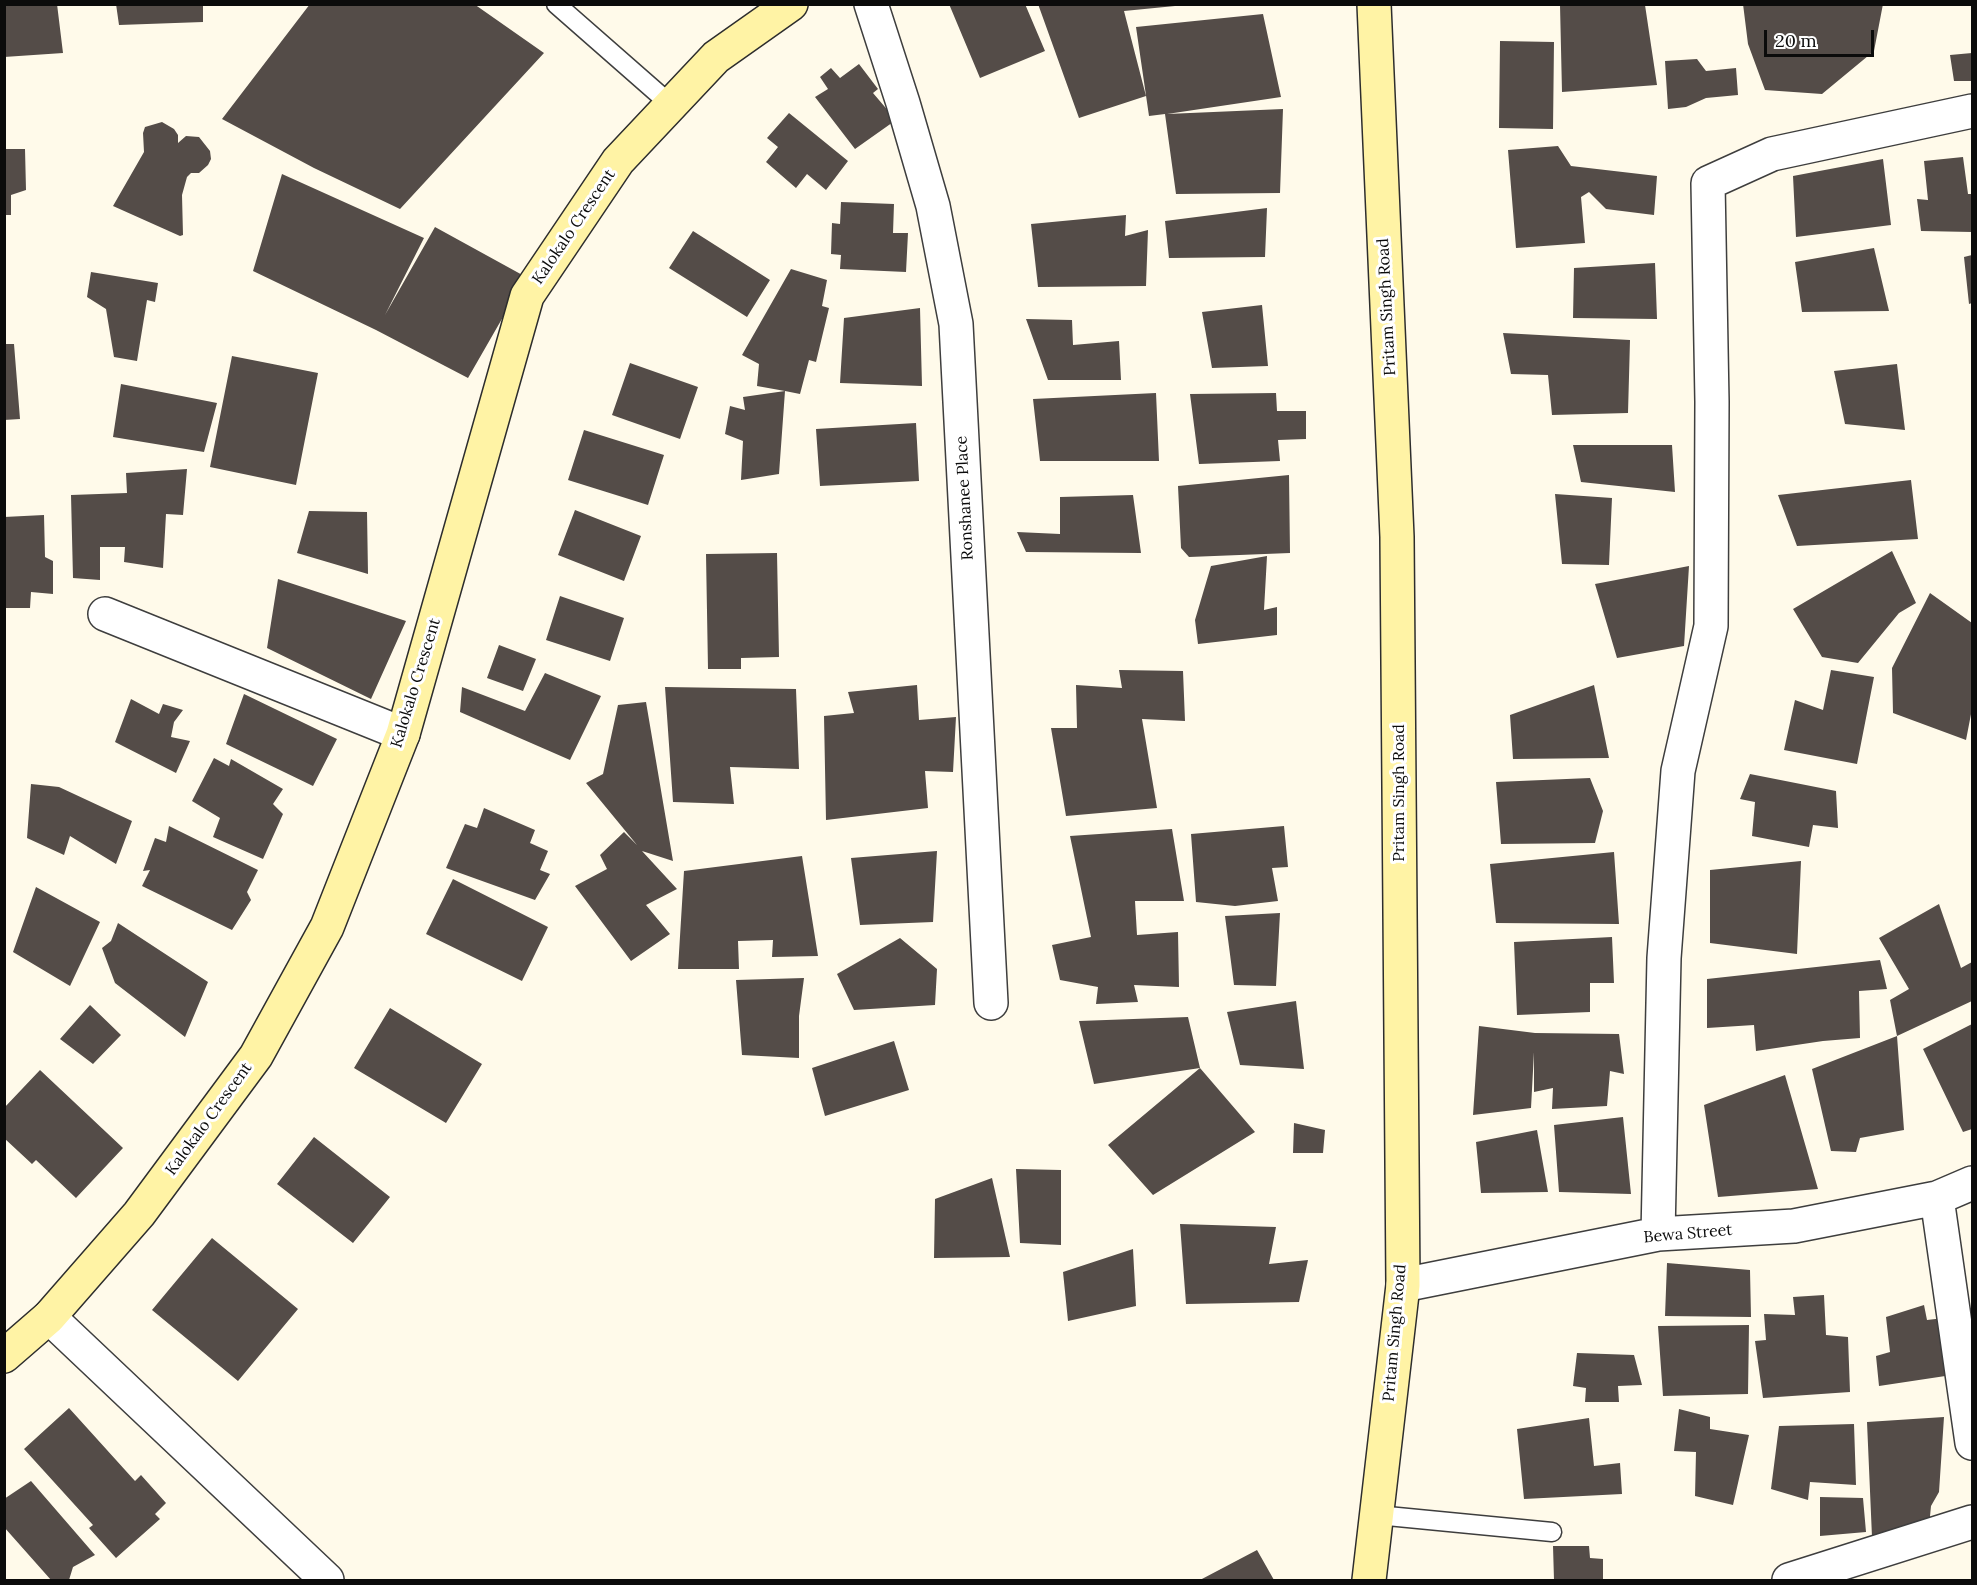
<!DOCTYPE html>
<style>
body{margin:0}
#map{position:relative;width:1977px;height:1585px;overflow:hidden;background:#fffaea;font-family:Lora,serif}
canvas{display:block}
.frame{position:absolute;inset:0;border:6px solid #0b0b0b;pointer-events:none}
.scale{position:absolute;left:1764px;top:30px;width:110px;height:27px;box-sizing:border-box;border:3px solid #0b0b0b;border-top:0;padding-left:8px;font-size:18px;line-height:21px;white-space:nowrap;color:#0b0b0b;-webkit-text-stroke:4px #fff;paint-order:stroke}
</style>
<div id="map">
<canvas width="1977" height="1585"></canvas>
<div class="frame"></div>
<div class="scale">20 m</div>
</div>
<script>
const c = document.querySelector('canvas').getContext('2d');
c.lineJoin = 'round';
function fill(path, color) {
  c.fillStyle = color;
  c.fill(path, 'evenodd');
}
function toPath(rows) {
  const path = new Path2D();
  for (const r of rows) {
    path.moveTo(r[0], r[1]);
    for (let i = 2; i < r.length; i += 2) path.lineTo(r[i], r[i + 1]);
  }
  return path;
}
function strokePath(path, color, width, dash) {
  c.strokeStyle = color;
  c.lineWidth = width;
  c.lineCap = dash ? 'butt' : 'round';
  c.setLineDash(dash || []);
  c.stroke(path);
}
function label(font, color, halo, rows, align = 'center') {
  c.font = font + ' Lora,serif';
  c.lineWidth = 6;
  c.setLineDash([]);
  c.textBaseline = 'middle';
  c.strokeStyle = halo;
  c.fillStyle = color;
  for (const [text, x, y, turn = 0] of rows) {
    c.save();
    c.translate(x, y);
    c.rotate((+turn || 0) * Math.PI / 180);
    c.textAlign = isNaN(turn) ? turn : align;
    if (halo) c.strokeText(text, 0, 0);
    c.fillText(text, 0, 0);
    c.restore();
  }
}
const building = toPath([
 [4,4,57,4,63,53,4,57],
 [116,4,203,4,203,22,119,25],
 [310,4,474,4,544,53,400,209,314,168,222,119],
 [949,4,1025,4,1045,51,980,78],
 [1038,4,1175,4,1175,6,1124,11,1146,96,1079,118],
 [1743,4,1883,4,1874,51,1822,94,1765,90,1748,44],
 [1560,5,1645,5,1657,85,1562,92],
 [1263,14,1281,97,1167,114,1283,109,1280,193,1176,194,1165,114,1149,116,1136,27],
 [1500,41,1554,42,1553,129,1499,128],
 [1972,53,1972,81,1954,81,1950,55],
 [1697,59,1706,71,1736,68,1738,95,1706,98,1686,107,1668,109,1665,61],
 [859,64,878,89,873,93,896,120,855,149,815,97,828,89,820,77,831,68,840,78],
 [789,113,848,161,826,190,807,174,796,188,766,162,778,147,767,138],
 [162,122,174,129,178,135,178,143,186,136,199,137,210,151,211,159,208,165,199,173,191,173,187,177,182,195,183,235,180,236,113,206,144,152,143,133,145,127],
 [1558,146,1571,166,1657,176,1654,215,1606,209,1589,192,1581,197,1585,243,1516,248,1508,150],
 [4,149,25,149,26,190,11,195,11,215,4,215],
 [1963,157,1968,194,1972,194,1972,232,1921,231,1917,199,1928,200,1924,161],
 [1883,159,1891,225,1796,237,1793,176],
 [282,174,424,238,385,315,435,227,526,277,468,378,376,330,253,271],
 [841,202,894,204,893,233,908,233,906,272,840,269,841,255,831,254,832,223,840,224],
 [1267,208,1265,257,1169,258,1165,221],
 [1126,215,1125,236,1148,230,1146,286,1038,287,1031,224],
 [693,231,770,280,747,317,669,268],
 [1874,248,1889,311,1802,312,1795,262],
 [1972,255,1972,303,1969,304,1964,257],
 [1655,263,1657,319,1573,318,1574,268],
 [791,269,827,280,822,306,829,308,816,362,809,360,800,394,785,391,779,474,741,480,743,441,725,434,730,406,745,410,743,397,785,391,757,386,759,364,742,355],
 [91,272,158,283,155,302,147,300,137,361,114,357,106,309,87,297],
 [1262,305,1268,366,1212,368,1202,312],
 [920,308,922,386,840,383,844,318],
 [1026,319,1072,320,1073,345,1119,341,1121,380,1048,380],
 [1503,333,1630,340,1628,413,1552,415,1548,375,1511,374],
 [4,344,14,344,20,419,4,420],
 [232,356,318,373,296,485,210,467],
 [630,363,698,387,680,439,612,415],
 [1897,364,1905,430,1845,424,1834,371],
 [121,384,217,403,204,452,113,437],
 [1156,393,1159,461,1040,461,1033,399],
 [1276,393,1277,411,1306,411,1306,439,1278,440,1280,461,1199,464,1190,394],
 [916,423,919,481,820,486,816,429],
 [584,430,664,455,648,505,568,480],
 [1573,445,1672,445,1675,492,1581,482],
 [187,469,183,515,166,514,163,568,124,562,125,547,100,547,100,580,73,578,71,495,127,493,126,473],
 [1289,475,1290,553,1189,557,1181,548,1178,486],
 [1911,480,1918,539,1797,546,1778,495],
 [1555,494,1612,498,1609,565,1562,564],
 [1133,495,1141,553,1026,552,1017,532,1060,534,1060,497],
 [575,510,641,536,624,581,558,555],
 [309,511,367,512,368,574,297,553],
 [44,515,45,557,53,561,53,594,31,592,30,608,4,608,4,517],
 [1892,551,1916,603,1899,613,1858,663,1822,657,1793,609],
 [777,553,779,657,741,658,741,669,708,669,706,554],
 [1267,556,1264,610,1277,607,1277,635,1198,644,1195,620,1211,566],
 [1689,566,1684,646,1617,658,1595,584],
 [278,579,406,621,371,699,267,648],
 [1930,593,1972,623,1972,709,1966,740,1893,713,1892,668],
 [560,596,624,618,610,661,546,640],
 [499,645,536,659,523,691,487,678],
 [1119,670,1183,671,1185,721,1142,719,1157,808,1066,816,1051,728,1077,728,1076,685,1122,688],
 [1831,670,1874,677,1857,764,1784,750,1795,700,1823,710],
 [545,673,601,696,570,760,460,712,462,687,525,711],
 [917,685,919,720,956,717,953,772,925,771,928,808,826,820,824,716,854,713,848,692],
 [1594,685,1609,758,1513,759,1510,715],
 [665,687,796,689,799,769,730,767,734,804,673,802],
 [244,694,337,739,313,786,226,744],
 [131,699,159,714,163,704,183,710,174,722,171,737,190,741,176,773,115,742],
 [646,702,673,861,642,851,677,889,646,905,670,934,631,961,575,886,607,869,600,855,624,832,637,845,586,783,603,774,618,705],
 [214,758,229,766,231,759,283,789,273,804,283,814,263,859,213,837,220,818,192,801],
 [1750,774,1836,791,1838,828,1813,825,1809,847,1752,836,1755,802,1740,799],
 [1590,778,1603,811,1595,843,1501,844,1496,782],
 [31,784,59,787,132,821,116,864,70,836,64,855,27,838],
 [484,808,535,830,530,843,548,851,540,870,550,874,535,900,446,868,465,824,477,828],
 [169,826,258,870,247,892,251,900,232,930,142,886,150,870,143,871,155,838,166,842],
 [1284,826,1288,867,1272,868,1278,901,1235,906,1196,902,1191,834],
 [1172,829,1184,901,1135,901,1137,935,1178,932,1179,987,1134,985,1138,1002,1096,1004,1098,987,1060,980,1052,945,1091,937,1070,836],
 [937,851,933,922,860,925,851,858],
 [1614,852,1619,924,1496,923,1490,864],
 [802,856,818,956,772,957,773,940,738,941,739,969,678,969,684,871],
 [1801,861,1797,954,1710,943,1710,870],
 [453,879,548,927,522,981,426,934],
 [36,887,100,922,70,986,13,952],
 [1939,904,1961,968,1972,962,1972,1001,1897,1036,1890,1000,1909,989,1879,938],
 [1280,913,1276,986,1234,985,1225,916],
 [118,923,208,982,185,1037,115,983,102,948,111,941],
 [1612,937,1614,983,1590,983,1590,1012,1517,1015,1514,942],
 [900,938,937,969,935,1005,854,1010,837,974],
 [1880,960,1887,989,1859,991,1860,1038,1823,1041,1756,1051,1754,1025,1707,1028,1707,979],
 [804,978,799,1016,799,1058,742,1055,736,980],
 [1296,1001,1304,1069,1240,1065,1227,1012],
 [90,1005,121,1035,93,1064,60,1039],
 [390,1008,482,1064,446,1123,354,1068],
 [1188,1017,1200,1068,1255,1132,1153,1195,1108,1145,1200,1068,1094,1084,1079,1021],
 [1972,1024,1972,1129,1963,1132,1923,1049],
 [1479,1026,1535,1033,1619,1034,1624,1074,1610,1071,1607,1106,1552,1109,1553,1088,1534,1092,1534,1052,1531,1108,1473,1115],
 [1897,1036,1904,1130,1860,1138,1856,1152,1831,1151,1812,1069],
 [894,1041,909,1090,825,1116,812,1068],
 [40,1070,123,1148,76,1198,36,1160,32,1164,4,1138,4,1108],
 [1785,1075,1818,1189,1718,1197,1704,1105],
 [1623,1117,1631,1194,1559,1192,1554,1125],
 [1294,1123,1325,1130,1323,1153,1293,1153],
 [1537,1130,1548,1192,1481,1193,1476,1142],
 [314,1137,390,1197,353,1243,277,1184],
 [1016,1169,1061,1170,1061,1245,1020,1243],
 [992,1178,1010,1257,934,1258,935,1199],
 [1180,1224,1276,1227,1269,1264,1308,1260,1299,1302,1186,1304],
 [212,1238,298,1309,238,1381,152,1310],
 [1133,1249,1136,1306,1068,1321,1063,1272],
 [1667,1263,1750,1270,1751,1317,1665,1316],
 [1824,1295,1826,1335,1848,1337,1850,1392,1763,1398,1755,1341,1766,1340,1764,1314,1795,1315,1793,1297],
 [1924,1305,1927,1320,1944,1318,1952,1375,1879,1386,1876,1356,1890,1352,1886,1317],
 [1749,1325,1748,1394,1663,1396,1658,1326],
 [1577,1353,1634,1355,1642,1385,1618,1386,1619,1402,1585,1402,1586,1388,1573,1386],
 [69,1408,135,1481,141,1475,166,1503,155,1514,160,1519,116,1558,89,1528,93,1525,24,1449],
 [1679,1409,1710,1417,1710,1429,1749,1435,1733,1505,1695,1496,1696,1452,1674,1451],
 [1944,1417,1939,1492,1931,1506,1929,1527,1872,1537,1867,1422],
 [1589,1418,1594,1466,1620,1463,1622,1494,1524,1499,1517,1429],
 [1854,1424,1856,1485,1810,1482,1808,1500,1771,1489,1779,1426],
 [31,1481,95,1555,73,1567,69,1580,51,1580,4,1527,4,1499],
 [1820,1497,1863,1498,1866,1532,1820,1536],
 [1553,1546,1589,1546,1590,1558,1603,1559,1603,1580,1554,1580],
 [1257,1550,1274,1580,1200,1580]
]);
const lane = toPath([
 [556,4,670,104],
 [1377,1515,1552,1532]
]);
const street = toPath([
 [871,4,903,103,933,206,956,324,991,1003],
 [105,614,403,734],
 [1937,1198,1972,1443],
 [1658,1234,1664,958,1678,771,1711,626,1712,402,1708,183,1772,154,1972,111],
 [1403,1285,1658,1234,1794,1226,1937,1198,1972,1183],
 [49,1317,327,1580],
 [1789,1580,1972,1522]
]);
const secondary = toPath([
 [4,1356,49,1317,139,1214,256,1056,327,927,403,734,527,296,618,161,716,57,791,4],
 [1369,1580,1403,1285,1397,537,1374,4]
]);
const streetNames = [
 ["Kalokalo Crescent",574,227,-56],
 ["Pritam Singh Road",1387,307,-93],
 ["Ronshanee Place",965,498,-93],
 ["Kalokalo Crescent",416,683,-73],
 ["Pritam Singh Road",1399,793,-90],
 ["Kalokalo Crescent",209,1119,-54],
 ["Bewa Street",1688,1234,-5],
 ["Pritam Singh Road",1395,1333,-85]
];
fill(building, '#544c48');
strokePath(lane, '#3e3e3e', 21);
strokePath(street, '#3e3e3e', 36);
strokePath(secondary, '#2d2d2d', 36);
strokePath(lane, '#fff', 18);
strokePath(street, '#fff', 33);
strokePath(secondary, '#fff3a5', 33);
label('16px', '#0b0b0b', '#fff', streetNames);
</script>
